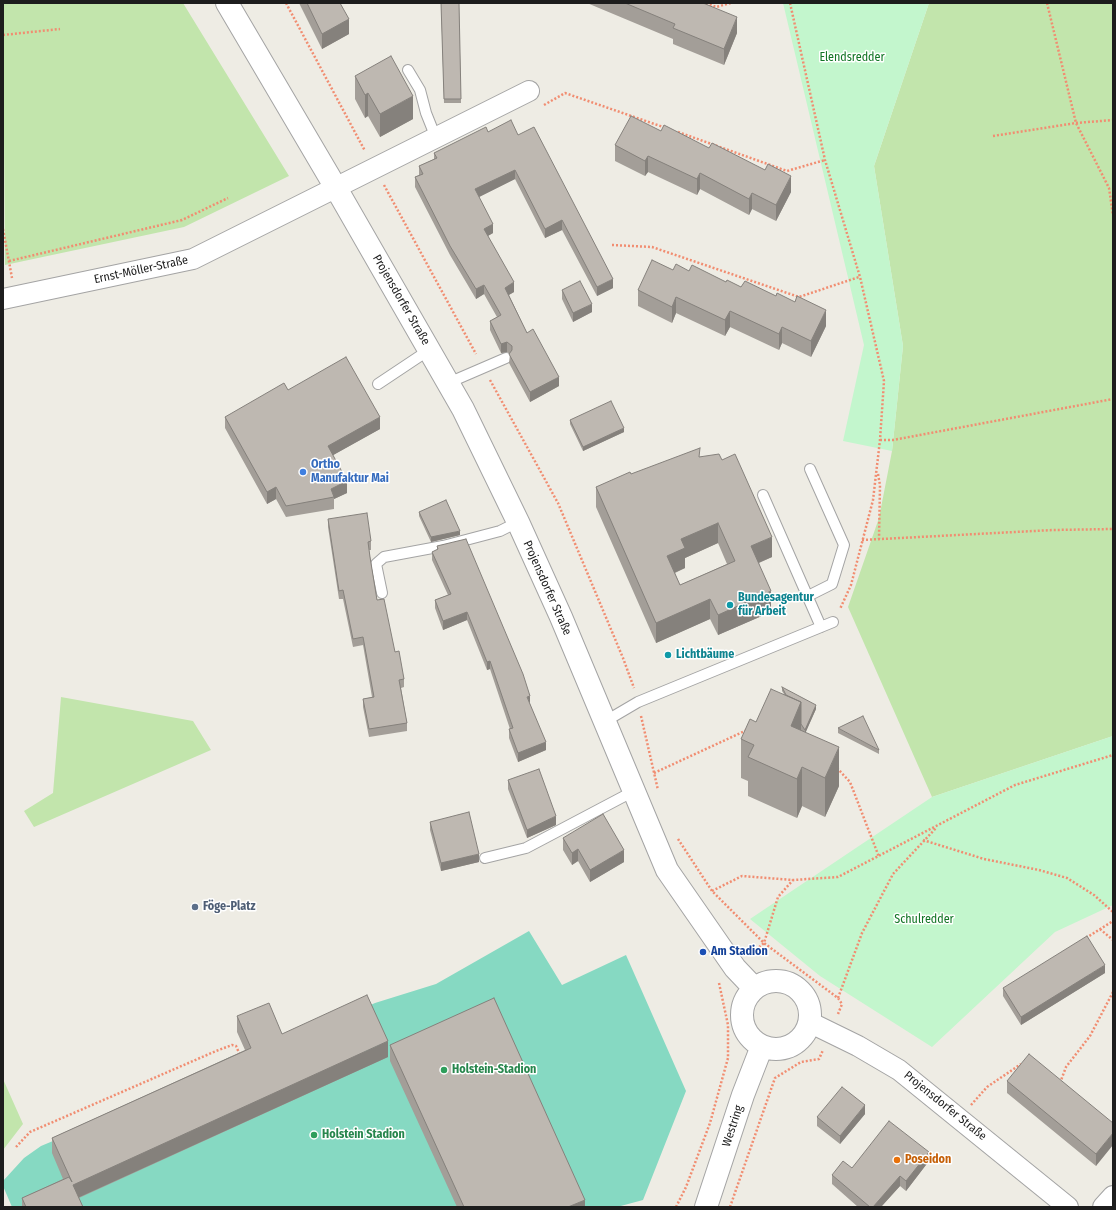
<!DOCTYPE html>
<meta charset="utf-8">
<style>
body{margin:0}
#map{position:relative;width:1116px;height:1210px;overflow:hidden;background:#eeece4;font-family:"Fira Sans Condensed",sans-serif}
canvas{display:block}
.frame{position:absolute;inset:0;border:4px solid #1d1d1d;pointer-events:none}
</style>
<div id="map">
<canvas width="1116" height="1210"></canvas>
<div class="frame"></div>
</div>
<script>
const c = document.querySelector('canvas').getContext('2d');
c.lineJoin = 'round';
function fill(path, color) {
  c.fillStyle = color;
  c.fill(path, 'evenodd');
}
function toPath(rows) {
  const path = new Path2D();
  for (const r of rows) {
    if (r.length === 3) {
      path.moveTo(r[0] + r[2], r[1]);
      path.arc(r[0], r[1], r[2], 0, 2 * Math.PI);
      continue;
    }
    path.moveTo(r[0], r[1]);
    for (let i = 2; i < r.length; i += 2) path.lineTo(r[i], r[i + 1]);
  }
  return path;
}
function strokePath(path, color, width, dash) {
  c.strokeStyle = color;
  c.lineWidth = width;
  c.lineCap = dash ? 'butt' : 'round';
  c.setLineDash(dash || []);
  c.stroke(path);
}
function label(font, color, halo, rows, align = 'center') {
  c.font = font + ' "Fira Sans Condensed",sans-serif';
  c.lineWidth = 3;
  c.setLineDash([]);
  c.textBaseline = 'middle';
  c.strokeStyle = halo;
  c.fillStyle = color;
  for (const [text, x, y, turn = 0] of rows) {
    c.save();
    c.translate(x, y);
    c.rotate((+turn || 0) * Math.PI / 180);
    c.textAlign = isNaN(turn) ? turn : align;
    if (halo) c.strokeText(text, 0, 0);
    c.fillText(text, 0, 0);
    c.restore();
  }
}
const grass = toPath([
 [3,3,183,3,289,176,184,227,5,265],
 [929,3,1113,3,1113,736,932,797,848,607,879,518,892,451,903,346,874,166],
 [61,697,193,721,211,750,34,827,24,811,53,793],
 [3,1079,23,1124,3,1150]
]);
const park = toPath([
 [783,3,929,3,874,166,903,346,892,451,843,441,864,345],
 [1113,736,1113,905,1055,932,932,1047,820,976,750,919,932,797]
]);
const pitch = toPath([
 [529,931,562,985,626,955,686,1091,643,1200,617,1207,12,1207,3,1186,3,1181,24,1158,41,1146,213,1074,209,1067,232,1056,281,1045,375,1003,436,984]
]);
const path = toPath([
 [286,3,365,151],
 [706,3,716,7,731,3],
 [790,3,825,160,860,277,884,381,880,440,873,500,851,585,840,609],
 [1047,3,1076,123,1109,188,1113,215],
 [3,35,60,29],
 [544,105,565,93,666,128],
 [678,132,787,171,825,160],
 [993,136,1076,123,1113,120],
 [384,185,476,354],
 [3,229,12,278],
 [612,245,652,247,799,297,859,277],
 [9,261,182,220,228,198],
 [490,380,558,503,623,658,634,688],
 [880,440,893,440,1113,399],
 [878,474,880,485,879,539],
 [862,540,1053,530,1113,529],
 [641,716,658,790],
 [837,768,850,782,879,857],
 [654,773,747,730],
 [678,839,712,891,764,943,838,998,842,1004,838,1014],
 [923,840,984,859,1039,870,1067,878,1094,895,1113,912],
 [712,891,742,876,793,880,838,877,1015,785,1113,755],
 [1100,929,1113,940],
 [1086,938,1113,921],
 [750,955,764,943,778,897,793,880],
 [838,998,862,933,893,874,936,828],
 [1060,1083,1066,1067,1090,1036,1113,992],
 [971,1105,987,1087,1021,1064],
 [16,1147,30,1132,216,1051,232,1045,236,1046,240,1055],
 [676,1207,686,1187,710,1123,728,1058,728,1025,719,983],
 [730,1207,775,1078,801,1062,819,1059,823,1050]
]);
const service = toPath([
 [408,70,420,90,426,113,436,138],
 [448,383,506,358],
 [378,384,429,350],
 [763,495,821,627],
 [382,593,376,564,384,557,443,546,500,531,518,522],
 [808,596,832,584,844,545,810,469],
 [604,722,638,702,833,622],
 [485,858,526,848,634,791]
]);
const minor = toPath([
 [3,299,193,259,529,91],
 [809,1022,858,1046,899,1070,1068,1207],
 [1103,1207,1113,1196]
]);
const tertiary = toPath([
 [227,3,336,188,463,409,518,522,561,617,667,870,735,968,754,988],
 [776,1015,34],
 [706,1207,743,1095,762,1046]
]);
const wall = toPath([
 [299,3,340,3,349,34,322,49],
 [441,3,459,3,461,103,444,103],
 [587,3,703,3,737,33,724,65,673,44,673,39],
 [355,76,413,119,380,137,368,116,365,118,355,99],
 [661,131,791,192,776,221,752,209,749,215,700,189,697,195,648,172,645,176,615,161,615,145],
 [488,132,518,135,613,288,597,296,562,230,545,238,515,179,479,197,493,233,488,236,514,292,509,295,527,333,559,386,530,402,509,363,510,354,507,352,501,353,490,330,490,321,497,317,484,294,476,299,450,255,415,187,415,177,419,175,419,166,434,159,434,153],
 [673,270,689,271,726,282,826,326,811,357,782,343,779,350,730,327,725,336,676,313,672,323,638,306,638,290],
 [562,290,592,312,573,322,562,299],
 [288,390,380,429,333,455,347,493,334,499,334,509,286,517,276,499,267,504,225,428,225,417],
 [570,420,624,432,583,451,570,424],
 [700,457,722,460,772,557,759,563,771,612,718,635,710,619,656,643,596,507,596,487,631,474],
 [718,543,727,564,680,585,675,573,685,568,685,558],
 [419,512,460,535,431,542,419,516],
 [328,519,371,541,371,550,369,550,377,600,404,679,404,687,401,688,407,723,407,731,369,737,363,707,363,699,372,697,363,645,353,647,343,599,339,599,328,527],
 [437,546,530,704,546,750,518,762,509,738,509,729,510,729,490,669,487,670,467,620,443,630,435,608,435,600,448,595,432,560,432,552,437,550],
 [782,687,816,709,805,733,839,786,825,817,802,806,797,818,748,796,748,781,741,778,741,739,756,722,784,694,782,691],
 [838,728,879,750,879,754,838,733],
 [508,780,556,825,527,838,508,789],
 [430,822,479,862,441,871,430,830],
 [563,838,624,862,590,882,578,861,572,865,563,850],
 [1105,973,1021,1025,1003,996,1003,988],
 [237,1016,282,1034,388,1057,79,1198,83,1207,22,1207,22,1198,63,1179,52,1153,52,1138,245,1050,237,1032],
 [390,1045,585,1207,457,1207,390,1061],
 [1007,1081,1113,1123,1096,1166,1007,1093],
 [865,1114,840,1144,817,1126,817,1117],
 [929,1161,906,1191,900,1186,881,1207,858,1207,832,1184,832,1175,852,1168]
]);
const shadedWall = toPath([
 [737,17,737,33,724,65,724,49],
 [349,19,349,34,322,49,322,34],
 [368,93,368,116,365,118,365,95],
 [413,96,413,119,380,137,380,114],
 [648,156,648,172,645,176,645,161],
 [515,170,515,179,475,199,475,189],
 [700,173,700,189,697,195,697,179],
 [791,176,791,192,776,221,776,205],
 [752,193,752,209,749,215,749,199],
 [562,220,562,230,545,238,545,229],
 [493,224,493,233,484,238,484,229],
 [613,279,613,288,597,296,597,287],
 [514,282,514,292,505,297,505,288],
 [484,285,484,294,476,299,476,289],
 [676,297,676,313,672,323,672,307],
 [592,304,592,312,573,322,573,313],
 [826,310,826,326,811,357,811,341],
 [730,311,730,327,725,336,725,320],
 [782,327,782,343,779,350,779,334],
 [507,342,507,352,501,353,501,344],
 [559,377,559,386,530,402,530,392],
 [380,417,380,429,328,458,328,446],
 [624,428,624,432,583,451,583,447],
 [347,481,347,493,334,499,334,497,331,489],
 [276,487,276,499,267,504,267,492],
 [718,523,718,543,685,558,685,568,667,576,667,556,681,539],
 [460,531,460,535,431,542,431,537],
 [772,537,772,557,751,566,751,546],
 [771,591,771,612,718,635,718,615],
 [710,599,710,619,656,643,656,623],
 [467,612,467,620,443,630,443,621],
 [490,661,490,669,487,670,487,662],
 [530,696,530,704,527,697],
 [801,702,801,741,791,726],
 [816,705,816,709,805,734,805,730],
 [546,742,546,750,518,762,518,753],
 [839,747,839,786,825,817,825,778],
 [802,767,802,806,797,818,797,779],
 [556,816,556,825,527,838,527,830],
 [578,849,578,861,572,865,572,853],
 [624,850,624,862,590,882,590,870],
 [479,854,479,862,441,871,441,863],
 [1105,965,1105,973,1021,1025,1021,1017],
 [388,1041,388,1057,73,1200,73,1185],
 [865,1105,865,1114,840,1144,840,1136],
 [1113,1133,1113,1145,1096,1166,1096,1154],
 [929,1152,929,1161,906,1191,906,1181],
 [900,1176,900,1186,881,1207,873,1207],
 [585,1200,585,1207,568,1207]
]);
const building = toPath([
 [307,3,340,3,349,19,322,34,307,3],
 [441,3,459,3,461,99,444,99,441,3],
 [625,3,703,3,737,17,724,49,673,28,675,24,625,3],
 [391,56,413,96,380,114,368,93,365,95,355,76,391,56],
 [631,116,661,131,664,125,709,148,712,143,765,170,768,164,791,176,776,205,752,193,749,199,700,173,697,179,648,156,645,161,615,145,631,116],
 [511,120,518,135,534,127,613,279,597,287,562,220,545,229,515,170,475,189,493,224,484,229,514,282,505,288,527,333,533,329,559,377,530,392,509,354,512,350,512,346,507,342,501,344,490,321,501,315,484,285,476,289,450,246,415,177,423,174,419,166,437,158,434,153,486,127,488,132,511,120],
 [652,260,673,270,676,264,689,271,692,265,726,282,727,280,741,287,745,281,776,296,777,293,795,302,797,296,826,310,811,341,782,327,779,334,730,311,725,320,676,297,672,307,638,290,652,260],
 [580,281,592,304,573,313,562,290,580,281],
 [346,357,380,417,328,446,347,481,331,489,334,497,286,506,276,487,267,492,225,417,284,383,288,390,346,357],
 [611,401,624,428,583,447,570,420,611,401],
 [700,448,699,457,719,454,722,460,735,454,772,537,751,546,771,591,718,615,710,599,656,623,596,487,630,472,631,474,700,448],
 [718,523,735,561,680,585,667,556,685,548,681,539,718,523],
 [446,500,460,531,431,537,419,512,446,500],
 [367,513,371,541,368,542,370,557,377,600,384,599,395,652,399,651,404,679,399,680,407,723,369,729,363,699,374,697,363,637,353,639,343,590,339,591,328,519,367,513],
 [466,539,523,674,530,696,527,697,546,742,518,753,509,729,513,728,490,661,487,662,467,612,443,621,435,600,451,594,432,552,438,549,437,546,466,539],
 [782,687,816,705,805,730,801,724,801,702,786,695,782,687],
 [771,689,801,702,791,726,839,747,825,778,802,767,797,779,748,757,754,745,741,739,750,719,756,722,771,689],
 [863,716,879,750,838,728,863,716],
 [539,769,556,816,527,830,508,780,539,769],
 [469,812,479,854,441,863,430,822,469,812],
 [603,814,624,850,590,870,578,849,572,853,563,838,603,814],
 [1087,936,1105,965,1021,1017,1003,988,1087,936],
 [367,995,388,1041,73,1185,83,1207,26,1207,22,1198,69,1177,72,1182,52,1138,251,1048,237,1016,269,1003,282,1034,367,995],
 [494,998,585,1200,568,1207,464,1207,390,1045,494,998],
 [1029,1054,1113,1123,1113,1133,1096,1154,1007,1081,1029,1054],
 [842,1087,865,1105,840,1136,817,1117,842,1087],
 [889,1121,929,1152,906,1181,900,1176,873,1207,870,1207,832,1175,843,1161,852,1168,889,1121]
]);
const markers = [
 [303,472,4,"#3f7fe0"],
 [730,605,4,"#0f9aa8"],
 [668,655,4,"#0f9aa8"],
 [195,907,4,"#5c6f8a"],
 [703,952,4,"#1a4fb4"],
 [444,1070,4,"#2e9e5b"],
 [314,1135,4,"#2e9e5b"],
 [897,1160,4,"#e8710a"]
];
const parkNames = [
 ["Elendsredder",852,58],
 ["Schulredder",924,920]
];
const streetNames = [
 ["Ernst-Möller-Straße",141,270,-12],
 ["Projensdorfer Straße",401,300,60],
 ["Projensdorfer Straße",547,588,66],
 ["Projensdorfer Straße",945,1106,39],
 ["Westring",733,1126,-72]
];
const shopNames = [
 ["Ortho",311,465],
 ["Manufaktur Mai",311,479]
];
const cultureNames = [
 ["Bundesagentur",738,598],
 ["für Arbeit",738,612],
 ["Lichtbäume",676,655]
];
const serviceNames = [
 ["Föge-Platz",203,907]
];
const transitNames = [
 ["Am Stadion",711,952]
];
const leisureNames = [
 ["Holstein-Stadion",452,1070],
 ["Holstein Stadion",322,1135]
];
const foodNames = [
 ["Poseidon",905,1160]
];
fill(grass, '#c2e5ac');
fill(park, '#c3f6cd');
fill(pitch, '#86d9c2');
strokePath(service, '#a4a4a4', 12);
strokePath(minor, '#a4a4a4', 22);
strokePath(tertiary, '#a4a4a4', 24);
strokePath(path, '#f18d71', 2.5, [2, 2]);
strokePath(service, '#fff', 10);
strokePath(minor, '#fff', 20);
strokePath(tertiary, '#fff', 22);
fill(wall, '#a39e98');
fill(shadedWall, '#85817c');
fill(building, '#beb8b1');
strokePath(building, '#85817c', 1);
for (const [x, y, r, color] of markers) {
  const dot = new Path2D();
  dot.arc(x, y, r, 0, 2 * Math.PI);
  c.fillStyle = color;
  c.fill(dot);
  strokePath(dot, '#fff', 1.5);
}
label('12px', '#127525', '#fff', parkNames);
label('12px', '#1d1d1d', '#fff', streetNames);
label('bold 12px', '#366cbe', '#fff', shopNames, 'left');
label('bold 12px', '#0d838f', '#fff', cultureNames, 'left');
label('bold 12px', '#4e5e75', '#fff', serviceNames, 'left');
label('bold 12px', '#164399', '#fff', transitNames, 'left');
label('bold 12px', '#27864d', '#fff', leisureNames, 'left');
label('bold 12px', '#c56008', '#fff', foodNames, 'left');
</script>
